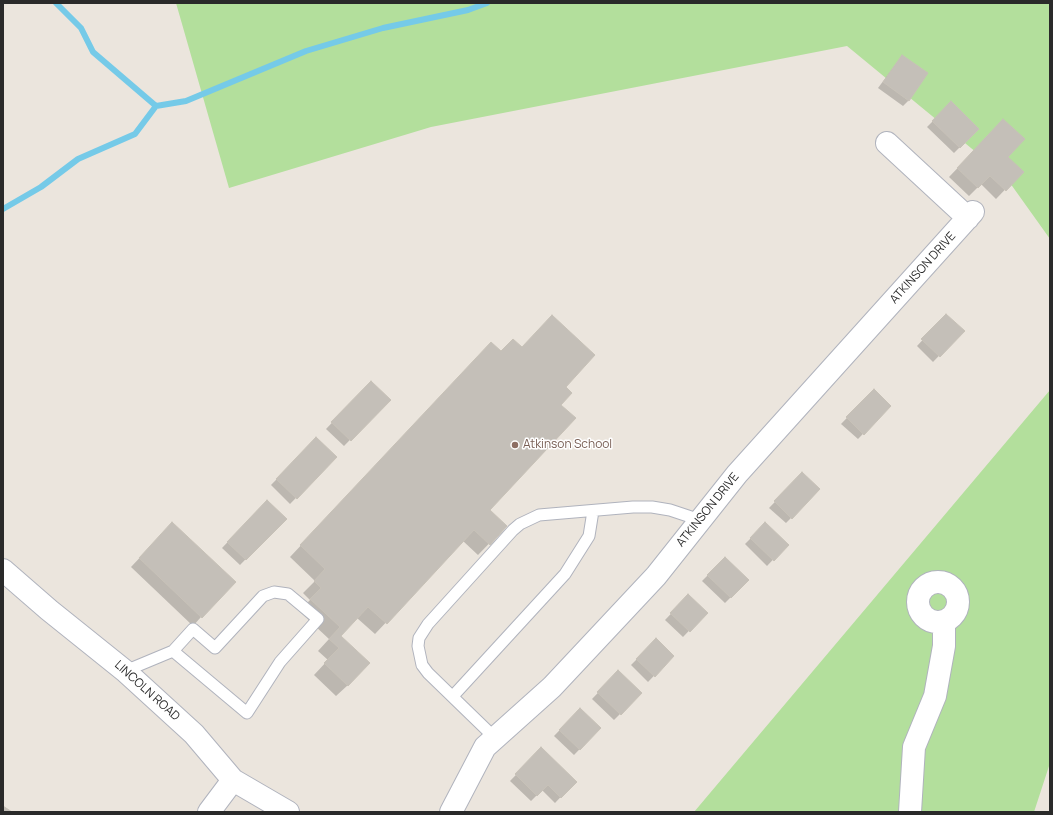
<!DOCTYPE html>
<style>
body{margin:0}
#map{position:relative;width:1053px;height:815px;overflow:hidden;background:#ebe5dd;font-family:Manrope,sans-serif}
canvas{display:block}
.frame{position:absolute;inset:0;border:4px solid #2a2a2a;pointer-events:none}
</style>
<div id="map">
<canvas width="1053" height="815"></canvas>
<div class="frame"></div>
</div>
<script>
const c = document.querySelector('canvas').getContext('2d');
c.lineJoin = 'round';
function fill(path, color) {
  c.fillStyle = color;
  c.fill(path, 'evenodd');
}
function toPath(rows) {
  const path = new Path2D();
  for (const r of rows) {
    if (r.length === 3) {
      path.moveTo(r[0] + r[2], r[1]);
      path.arc(r[0], r[1], r[2], 0, 2 * Math.PI);
      continue;
    }
    path.moveTo(r[0], r[1]);
    for (let i = 2; i < r.length; i += 2) path.lineTo(r[i], r[i + 1]);
  }
  return path;
}
function strokePath(path, color, width, dash) {
  c.strokeStyle = color;
  c.lineWidth = width;
  c.lineCap = dash ? 'butt' : 'round';
  c.setLineDash(dash || []);
  c.stroke(path);
}
function label(font, color, halo, rows, align = 'center') {
  c.font = font + ' Manrope,sans-serif';
  c.lineWidth = 3;
  c.setLineDash([]);
  c.textBaseline = 'middle';
  c.strokeStyle = halo;
  c.fillStyle = color;
  for (const [text, x, y, turn = 0] of rows) {
    c.save();
    c.translate(x, y);
    c.rotate((+turn || 0) * Math.PI / 180);
    c.textAlign = isNaN(turn) ? turn : align;
    if (halo) c.strokeText(text, 0, 0);
    c.fillText(text, 0, 0);
    c.restore();
  }
}
const green = toPath([
 [176,3,1050,3,1050,239,1005,176,847,46,431,127,229,188],
 [1050,390,1050,763,1034,812,694,812]
]);
const shadow = toPath([
 [902,56,909,100,903,106,878,88],
 [951,103,978,129,954,153,927,127],
 [995,129,1007,157,1022,172,996,199,981,184,969,196,949,177],
 [946,315,963,331,933,362,917,346],
 [501,352,564,387,560,405,489,510,506,526,478,555,463,541,375,634,357,618,339,636,348,685,336,696,314,675,328,660,318,651,329,639,299,611,310,600,303,593,315,581,290,557,480,355],
 [371,382,389,400,344,446,326,429],
 [874,390,890,406,858,439,841,424],
 [316,439,336,457,290,504,271,485],
 [802,474,819,490,786,523,769,508],
 [267,501,285,519,240,565,222,548],
 [765,524,787,545,767,566,745,544],
 [164,532,201,617,193,626,131,567],
 [725,558,748,580,725,603,702,581],
 [688,596,706,613,683,637,665,620],
 [656,640,673,656,648,682,631,665],
 [618,672,641,693,614,720,592,699],
 [580,709,600,728,574,755,554,736],
 [541,749,575,782,555,803,542,790,531,801,510,781]
]);
const stream = toPath([
 [56,3,81,28,93,52,156,106],
 [3,209,41,187,78,159,135,134,156,106,186,101,306,51,383,28,468,10,487,3]
]);
const building = toPath([
 [902,55,928,73,909,101,883,82,902,55],
 [951,101,979,129,960,148,932,121,951,101],
 [1003,119,1025,139,1008,157,1024,172,1006,191,990,176,978,188,957,168,1003,119],
 [946,314,965,331,940,357,921,339,946,314],
 [552,315,595,355,566,387,572,393,561,405,576,418,490,510,507,526,490,545,474,530,387,624,368,607,341,636,370,663,348,686,324,663,339,648,329,639,340,627,310,599,321,588,314,581,325,569,300,545,491,342,501,351,513,339,522,347,552,315],
 [371,381,391,400,351,441,331,422,371,381],
 [874,389,891,406,864,435,846,417,874,389],
 [316,437,337,457,297,499,276,479,316,437],
 [802,472,820,489,792,519,774,501,802,472],
 [267,500,287,519,246,560,227,542,267,500],
 [172,522,236,582,202,618,139,558,172,522],
 [765,522,789,545,774,561,750,538,765,522],
 [725,557,749,580,731,598,707,575,725,557],
 [688,594,708,613,690,632,670,613,688,594],
 [656,638,674,656,655,677,636,659,656,638],
 [618,670,642,693,621,715,597,692,618,670],
 [580,708,601,728,580,750,559,730,580,708],
 [541,747,577,782,561,798,548,785,537,796,515,774,541,747],
 [3,806,12,812,3,812,3,806]
]);
const lane = toPath([
 [125,671,173,651,193,629,215,648,263,596,274,592,288,594,318,619,280,662,247,713,173,651],
 [453,696,565,574,589,536,593,511],
 [495,738,428,673,422,665,418,646,419,638,428,624,513,530,520,524,539,515,633,507,652,507,670,510,700,520]
]);
const street = toPath([
 [887,143,968,218],
 [3,570,49,610,125,671,194,734,233,780,288,812],
 [938,602,20],
 [209,812,233,780],
 [451,812,485,747,552,687,656,576,737,474,973,212],
 [910,812,914,747,935,696,944,646,944,622]
]);
const markers = [
 [515,445,4,"#8d6e63"]
];
const streetNames = [
 ["ATKINSON DRIVE",923,268,-48],
 ["ATKINSON DRIVE",708,510,-51],
 ["LINCOLN ROAD",147,691,42]
];
const educationNames = [
 ["Atkinson School",523,445]
];
fill(green, '#b3df9c');
fill(shadow, '#0003');
strokePath(stream, '#75cae8', 6);
fill(building, '#c4bfb8');
strokePath(building, '#c7c1b7', 1);
strokePath(lane, '#b0b3bd', 13);
strokePath(street, '#b0b3bd', 24);
strokePath(lane, '#fff', 11);
strokePath(street, '#fff', 22);
for (const [x, y, r, color] of markers) {
  const dot = new Path2D();
  dot.arc(x, y, r, 0, 2 * Math.PI);
  c.fillStyle = color;
  c.fill(dot);
  strokePath(dot, '#fff', 1.5);
}
label('12px', '#2a2a2a', '#fff', streetNames);
label('12px', '#785e54', '#fff', educationNames, 'left');
</script>
